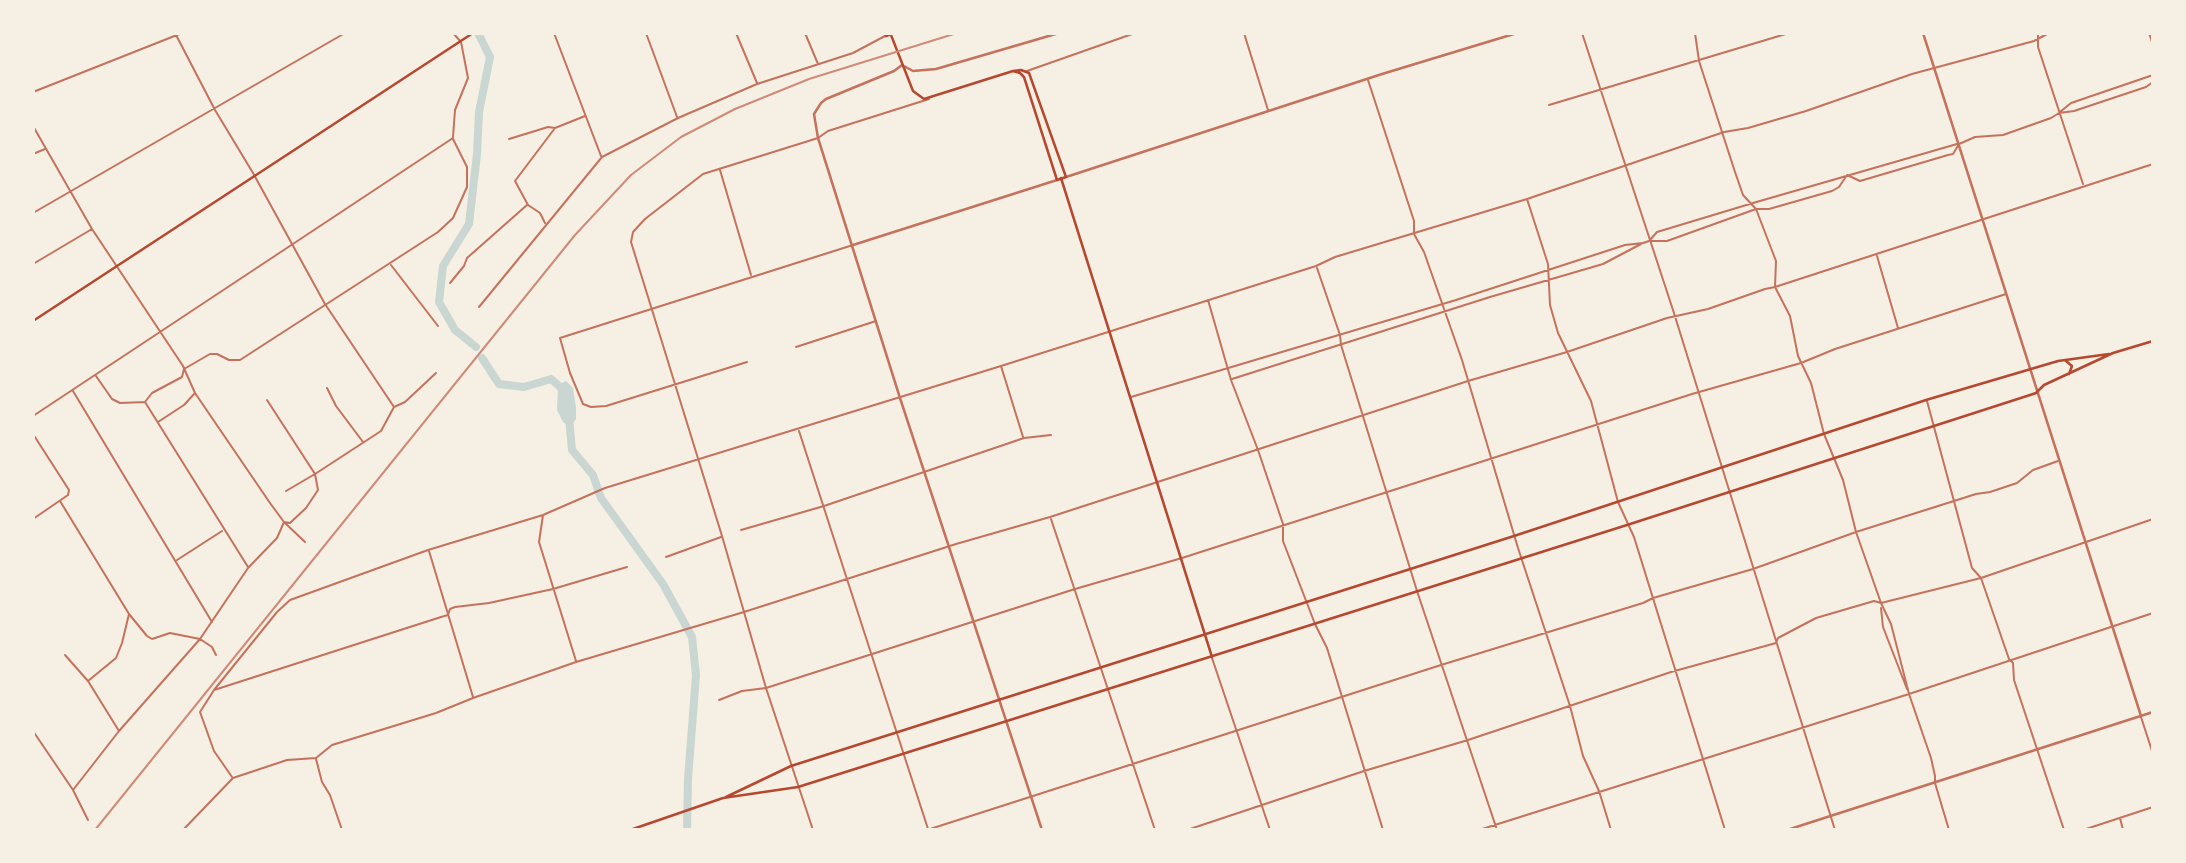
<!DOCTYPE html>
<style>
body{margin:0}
#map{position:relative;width:2186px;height:863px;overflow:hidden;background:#f6efe4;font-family:Overpass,sans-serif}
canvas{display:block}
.frame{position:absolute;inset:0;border:35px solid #f6efe4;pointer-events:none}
</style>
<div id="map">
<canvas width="2186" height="863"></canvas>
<div class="frame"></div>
</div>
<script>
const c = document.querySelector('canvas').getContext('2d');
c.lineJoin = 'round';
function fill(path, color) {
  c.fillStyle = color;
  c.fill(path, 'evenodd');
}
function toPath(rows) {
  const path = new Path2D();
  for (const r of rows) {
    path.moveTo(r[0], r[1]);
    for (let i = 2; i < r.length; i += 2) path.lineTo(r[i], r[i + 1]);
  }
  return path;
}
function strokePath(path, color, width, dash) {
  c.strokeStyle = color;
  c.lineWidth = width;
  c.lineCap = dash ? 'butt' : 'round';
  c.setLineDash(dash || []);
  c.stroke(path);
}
const water = toPath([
 [566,381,573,388,576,408,576,419,570,427,563,422,557,410,558,385]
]);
const river = toPath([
 [476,347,455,330,439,302,443,266,469,224,477,154,479,112,490,57,478,33],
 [482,358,499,384,524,387,551,379,566,392],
 [569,418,572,450,593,475,601,498,663,584,692,637,696,675,688,779,687,830]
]);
const minor = toPath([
 [175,33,215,110,253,173,325,304,394,407],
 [453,33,461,42,468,78,455,110,453,137],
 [554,33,601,156],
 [646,33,677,117],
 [736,33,757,83],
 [805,33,818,64],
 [1244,33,1268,110],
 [1582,33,1673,310,1835,830],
 [1695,33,1699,61,1735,172,1743,195,1756,209,1776,261,1775,287,1790,316,1798,356,1811,383,1824,434,1843,480,1856,532,1881,603,1891,624,1909,694,1931,758,1935,776,1935,783,1949,830],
 [2038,33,2038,47,2083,184],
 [2149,33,2153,45],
 [1027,71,1135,33],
 [1368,80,1414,221,1414,234,1424,252,1462,360,1518,548,1570,706,1583,756,1599,791,1611,830],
 [33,92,182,33],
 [1549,105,1789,33],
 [2060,112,2071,103,2153,75],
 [33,126,92,229,183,366,195,393,270,503,284,522,305,542],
 [509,139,548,127,555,128,585,116],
 [33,154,45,149],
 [720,170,751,275],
 [1527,199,1548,264,1550,305,1558,333,1591,401,1618,502,1634,537,1725,830],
 [33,213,345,33],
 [545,223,540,213,528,205,515,181,555,128],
 [1651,241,1667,241,1756,209,1769,209,1832,191,1839,187,1847,175,1860,181,1948,155,1953,154,1959,144,1975,137,2003,135,2051,118,2059,113,2074,111,2146,87,2153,82],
 [1877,256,1898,328],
 [33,264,92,229],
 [391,265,438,326],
 [1317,268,1340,335,1341,345,1417,591,1497,830],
 [450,283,464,266,467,258,527,205],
 [1208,300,1231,380,1258,450,1283,524,1283,541,1315,624,1327,648,1383,830],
 [479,307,602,157,678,118,757,84,853,53,885,36],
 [796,347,876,321],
 [747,362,606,406,591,407,583,404,570,373,560,338,853,245],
 [1001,366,1023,437],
 [96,376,112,399,120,403,145,402,248,567],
 [1232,379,1490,297,1603,264,1641,244],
 [327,388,336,406,363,442],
 [73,391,212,622],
 [1131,397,1456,300,1625,245,1643,243,1649,241,1657,232,1753,203,1957,144],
 [267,400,315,474,286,491],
 [1927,401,1972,568,1981,578,2009,659,2013,663,2014,680,2064,830],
 [145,402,152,393,182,377,184,369,210,354,217,354,229,360,240,360,438,232,453,218,467,187,467,167,453,139],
 [33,416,453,138],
 [158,422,184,405,195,393],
 [799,431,928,829],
 [33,434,69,490,68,495,33,519],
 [60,501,129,614],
 [543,515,539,542,576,661],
 [1051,519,1155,830],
 [741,530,824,506,1024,438,1051,435],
 [429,551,473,697],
 [666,557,721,537],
 [177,560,222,531],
 [1881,608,1883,627,1907,689],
 [65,655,88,681,119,731],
 [1212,658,1270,830],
 [88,681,116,658,122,643,129,614,147,636,152,639,170,633,200,639,212,647,216,655],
 [214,690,277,612,290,600,428,550,543,515,605,488,1001,366,1316,266,1335,257,1527,199,1724,132,1748,128,1806,111,1912,74,2034,41,2049,33],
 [719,700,742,691,766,688,1075,589,1182,558,1692,394,1801,363,1835,349,2006,294],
 [2141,717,2153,754],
 [33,731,73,790,88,820],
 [316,759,322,782,330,795,342,830],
 [232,777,214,751,200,712,214,690,441,617,448,615,450,609,455,607,489,603,553,589,627,567],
 [73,790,119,731,200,639,248,568,277,538,284,522,290,523,306,508,318,490,315,474,381,431,394,407,405,402,436,373],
 [2120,818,2123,830],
 [183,830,233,778,287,760,316,758,332,745,436,713,473,698,576,662,744,612,956,544,1050,517,1468,381,1567,352,1667,318,1708,309,1765,289,1775,287,2153,164],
 [813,830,766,688,722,536,631,242,633,232,645,219,703,174,818,138,828,131,929,99],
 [927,830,1441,665,1643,603,1653,598,1753,569,1856,532,1976,494,1990,492,2017,483,2033,470,2058,461],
 [1187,830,1364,771,1468,740,1671,672,1776,643,1778,638,1816,618,1874,601,1881,603,1981,578,2153,519],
 [1479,830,1909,694,2153,613],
 [2083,830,2153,807]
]);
const tertiary = toPath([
 [1923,33,2141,716],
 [1066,177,1382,74,1517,33],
 [853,245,1057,180],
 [1042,830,900,398,818,138,814,114,821,103,826,99,894,71,902,65,913,71,936,69,1059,33],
 [1787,830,2153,712]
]);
const secondary = toPath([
 [885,33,886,36,894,33],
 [891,35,913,91,924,99,1013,71,1021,70,1029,73,1066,177,1057,180,1024,77,1020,73,1013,71],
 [1061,178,1212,657],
 [33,321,473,33]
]);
const primary = toPath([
 [2066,361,2072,366,2069,374],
 [726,797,791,766,1514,536,1926,400,2058,361,2109,354],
 [630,830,723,798,798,787,1627,525,2030,395,2036,393,2044,385,2113,353,2153,341]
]);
const rail = toPath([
 [95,830,575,235,631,175,681,137,735,109,809,79,957,33]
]);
fill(water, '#c9d6d2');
strokePath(river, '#c9d6d2', 8);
strokePath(minor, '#c5725c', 2);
strokePath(tertiary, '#c5725c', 2.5);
strokePath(secondary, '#b5482f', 2.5);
strokePath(primary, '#b5482f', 2.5);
strokePath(rail, '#cf8b77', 2);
</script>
